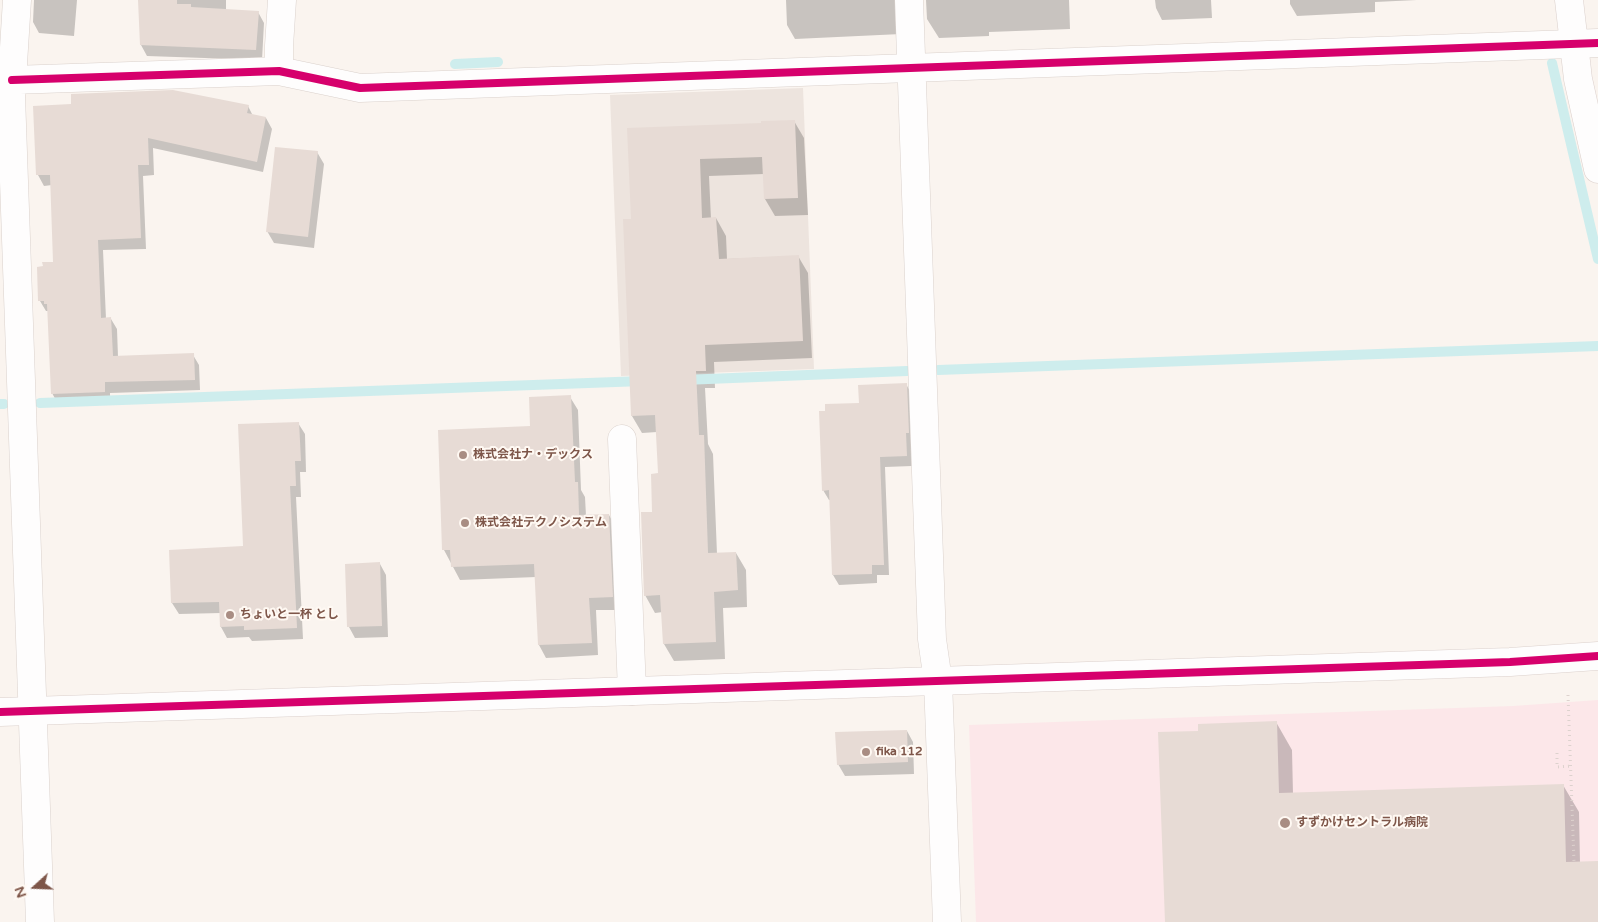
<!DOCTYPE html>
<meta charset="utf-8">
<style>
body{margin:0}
#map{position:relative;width:1598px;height:922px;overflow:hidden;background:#faf4ef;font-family:"Varela Round",sans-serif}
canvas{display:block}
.north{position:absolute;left:10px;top:862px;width:50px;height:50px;-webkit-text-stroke:4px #fff9f3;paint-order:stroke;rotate:250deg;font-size:14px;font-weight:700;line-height:20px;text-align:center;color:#7e5649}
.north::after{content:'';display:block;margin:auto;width:18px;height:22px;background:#7e5649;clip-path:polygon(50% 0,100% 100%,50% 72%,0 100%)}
</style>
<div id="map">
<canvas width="1598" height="922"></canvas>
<div class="north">N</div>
</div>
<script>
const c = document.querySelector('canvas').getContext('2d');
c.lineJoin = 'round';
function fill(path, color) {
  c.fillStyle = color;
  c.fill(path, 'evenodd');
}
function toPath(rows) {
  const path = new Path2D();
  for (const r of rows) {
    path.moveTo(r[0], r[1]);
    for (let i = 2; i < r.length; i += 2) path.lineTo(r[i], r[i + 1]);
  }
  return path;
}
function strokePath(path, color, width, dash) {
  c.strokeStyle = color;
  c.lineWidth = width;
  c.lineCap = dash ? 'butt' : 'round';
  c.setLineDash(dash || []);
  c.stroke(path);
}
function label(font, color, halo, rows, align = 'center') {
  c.font = font + ' "Varela Round","Noto Sans JP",sans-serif';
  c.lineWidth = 4;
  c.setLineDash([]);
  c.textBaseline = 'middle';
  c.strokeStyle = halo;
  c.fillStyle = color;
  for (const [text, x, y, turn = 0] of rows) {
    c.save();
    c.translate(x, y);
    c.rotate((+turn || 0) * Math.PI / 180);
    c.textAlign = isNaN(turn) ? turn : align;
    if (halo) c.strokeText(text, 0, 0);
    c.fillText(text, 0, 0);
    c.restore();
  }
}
const industrial = toPath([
 [803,88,814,369,621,376,610,95]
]);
const medical = toPath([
 [1598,700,1598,922,976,922,969,725,1513,706]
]);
const shadow = toPath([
 [34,0,77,0,74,36,39,33,33,22],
 [140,0,226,0,226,10,258,12,264,23,262,60,147,56,141,45],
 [786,0,897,0,901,34,795,39,787,25],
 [926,0,1069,0,1070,29,989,32,989,36,939,38,927,19],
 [1155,0,1211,0,1212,18,1162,20,1156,8],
 [1290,0,1417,0,1375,2,1375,12,1297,16,1290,4],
 [248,106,253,116,266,118,272,129,263,172,153,148,154,175,143,176,146,249,103,250,106,319,111,319,117,329,118,357,193,355,199,365,200,390,110,393,110,402,58,404,52,393,49,311,46,311,40,301,55,263,52,185,44,186,38,175,34,107],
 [794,121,804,138,808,215,775,216,765,199,764,174,709,176,711,219,716,218,726,236,727,259,798,256,808,273,812,358,714,362,715,388,705,388,708,444,713,454,717,554,736,553,746,570,747,607,723,608,725,659,674,661,664,644,663,612,655,613,645,595,653,513,660,475,657,432,642,433,632,416,632,220,628,129,762,124],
 [317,152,324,164,314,248,274,243,267,231],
 [906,384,912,395,912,466,885,467,889,575,877,575,877,583,839,585,833,575,830,500,829,500,823,490,860,404],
 [570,397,578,410,581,490,585,497,586,516,609,515,616,528,619,610,596,610,598,655,546,658,539,645,536,577,460,580,444,550,532,427],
 [298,423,305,434,306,472,300,472,301,497,296,497,303,639,252,641,249,637,227,638,221,627,221,613,179,614,172,603,170,551,244,548],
 [380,564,386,575,388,637,355,638,349,627,347,565],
 [1276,722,1292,750,1293,794,1563,785,1579,812,1580,863,1598,863,1598,922,1166,922,1200,732],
 [907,731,913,742,914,774,845,776,838,764]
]);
const stream = toPath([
 [1552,63,1598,259],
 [455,64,498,62],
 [938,370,1598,346],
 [683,380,907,371],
 [40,403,643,381],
 [0,404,4,404]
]);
const building = toPath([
 [138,0,177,0,177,4,191,4,191,7,259,11,256,50,140,45],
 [173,90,249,105,247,113,266,117,257,162,148,138,149,165,138,165,141,238,98,240,101,318,111,317,113,356,194,353,195,380,105,382,105,392,51,394,47,304,44,304,44,301,38,301,37,267,43,266,42,262,53,262,50,175,36,175,33,106,71,104,71,94],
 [795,120,798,198,764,199,762,157,700,159,702,218,716,217,719,259,799,255,803,341,705,345,706,371,696,371,699,435,704,435,708,553,736,552,738,590,714,592,716,642,663,644,660,595,644,596,641,512,652,512,651,474,658,473,655,415,631,416,623,219,631,219,627,128,761,123,761,121],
 [275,147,318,151,308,237,266,232],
 [907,383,909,433,906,433,907,456,880,457,884,565,872,565,872,574,832,575,829,490,822,491,819,411,825,411,825,404,859,403,858,385],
 [571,395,575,482,578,482,579,515,609,514,613,597,589,598,592,643,538,645,534,564,451,567,450,550,442,550,438,430,530,426,529,397],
 [299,422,301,461,295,461,296,486,290,486,297,628,244,630,244,626,220,627,219,602,171,603,169,550,243,546,238,424],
 [380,562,382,626,347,627,345,564],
 [1277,721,1279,793,1564,784,1566,862,1598,861,1598,922,1165,922,1158,732,1198,731,1198,724],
 [907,730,908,762,837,765,835,732]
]);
const path = toPath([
 [1568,695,1574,862],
 [1557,753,1557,767,1571,766]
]);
const street = toPath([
 [17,0,11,96,40,922],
 [909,0,932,639,938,681,947,922],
 [279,71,279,46,282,0],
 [12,80,279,71,360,88,1598,43],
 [622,439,632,691]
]);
const secondary = toPath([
 [1569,0,1578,79,1598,169],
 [0,712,1510,662,1598,656]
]);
const cycleway = toPath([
 [12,80,279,71,360,88,1598,43],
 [0,712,1510,662,1598,656]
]);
const markers = [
 [463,455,5,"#a98d83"],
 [465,523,5,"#a98d83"],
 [230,615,5,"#a98d83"],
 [866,752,5,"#a98d83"],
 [1285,823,6,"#a98d83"]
];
const poiNames = [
 ["株式会社ナ・デックス",473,455],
 ["株式会社テクノシステム",475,523],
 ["ちょいと一杯 とし",240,615],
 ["fika 112",876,752],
 ["すずかけセントラル病院",1296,823]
];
fill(industrial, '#ede4de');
fill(medical, '#fce7e9');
fill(shadow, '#0003');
strokePath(stream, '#ceeded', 10);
fill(building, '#e7dbd5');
strokePath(street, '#dad1cc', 29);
strokePath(secondary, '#dbd0cc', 29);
strokePath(path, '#ddd2ce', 3, [1, 4]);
strokePath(street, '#fefdfd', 28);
strokePath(secondary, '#fefdfd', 28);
strokePath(cycleway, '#d6006c', 8);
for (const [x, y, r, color] of markers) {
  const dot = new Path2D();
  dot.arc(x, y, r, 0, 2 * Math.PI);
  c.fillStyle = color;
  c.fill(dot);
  strokePath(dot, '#fff9f3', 2);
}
label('bold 12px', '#7e5649', '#fff9f3', poiNames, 'left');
</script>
